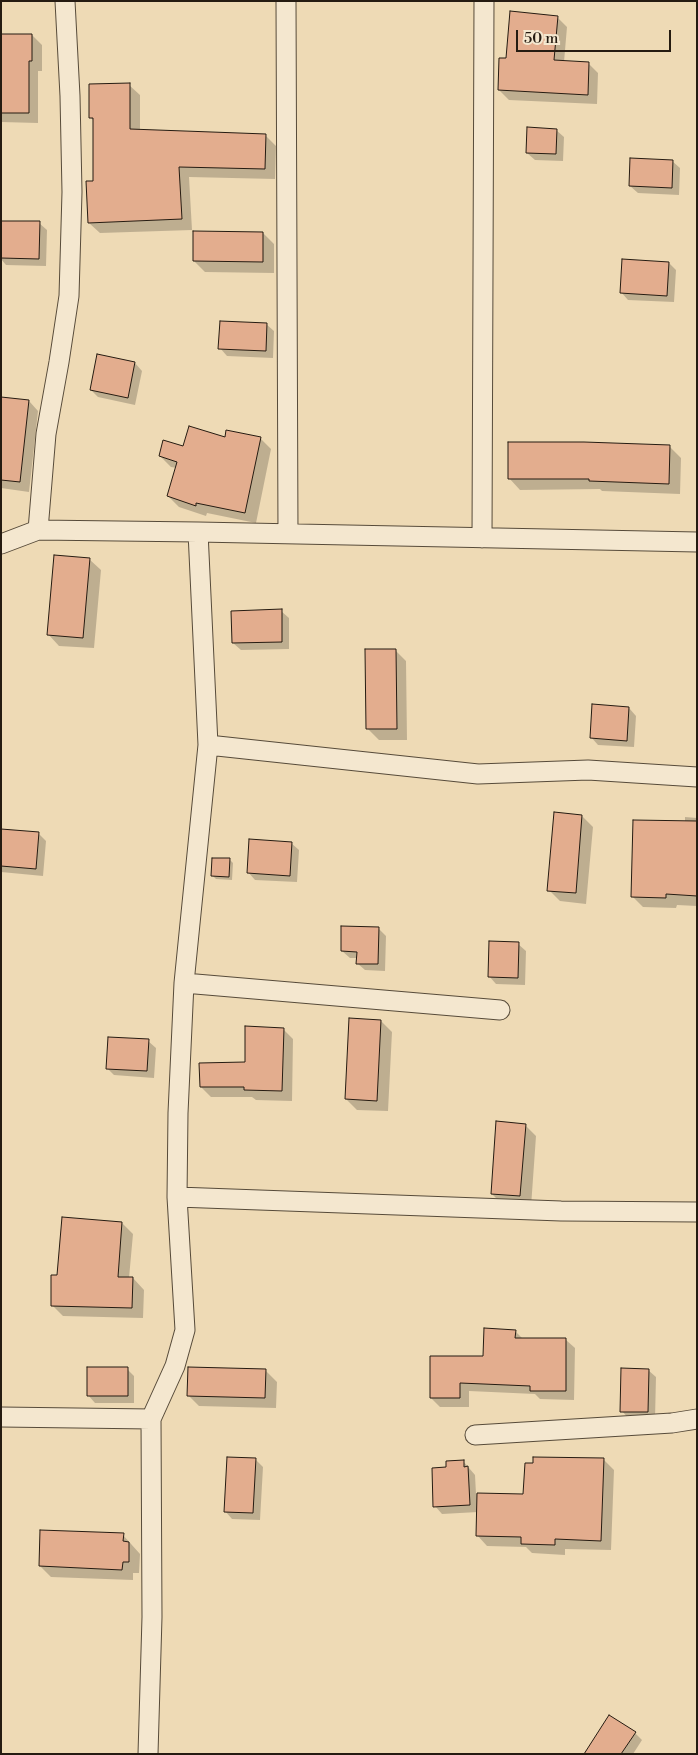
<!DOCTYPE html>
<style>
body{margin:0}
#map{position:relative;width:698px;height:1755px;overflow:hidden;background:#eedab5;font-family:"Libre Bodoni",serif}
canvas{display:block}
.frame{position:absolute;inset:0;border:2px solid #251b11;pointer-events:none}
.scale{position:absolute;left:516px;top:30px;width:155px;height:22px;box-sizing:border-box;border:2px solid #251b11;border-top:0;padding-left:6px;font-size:15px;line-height:18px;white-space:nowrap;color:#251b11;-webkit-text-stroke:4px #f4e7cf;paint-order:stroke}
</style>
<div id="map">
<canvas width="698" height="1755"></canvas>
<div class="frame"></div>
<div class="scale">50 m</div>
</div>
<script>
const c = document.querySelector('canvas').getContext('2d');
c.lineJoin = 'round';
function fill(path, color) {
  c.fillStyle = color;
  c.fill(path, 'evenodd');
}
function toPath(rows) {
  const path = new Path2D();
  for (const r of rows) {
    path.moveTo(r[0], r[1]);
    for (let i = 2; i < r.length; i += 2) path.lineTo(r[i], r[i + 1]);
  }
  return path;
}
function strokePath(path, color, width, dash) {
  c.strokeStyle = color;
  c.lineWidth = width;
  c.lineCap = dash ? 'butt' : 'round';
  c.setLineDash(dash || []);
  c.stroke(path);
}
const shadow = toPath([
 [557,17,567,27,564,62,588,63,598,73,597,104,509,100,499,90,507,60],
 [1,35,32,35,42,45,42,71,38,71,38,123,1,122],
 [129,85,140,95,140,130,265,135,276,146,275,179,189,177,192,230,100,233,89,223,94,182,94,121,91,118],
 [556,130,564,137,563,161,535,160,527,153],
 [672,161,680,168,679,195,638,193,630,186],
 [1,222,39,223,47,230,46,266,6,265,1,259],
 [263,233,274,244,274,273,205,272,194,261],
 [669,263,676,270,674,302,628,300,621,292],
 [266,324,274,331,273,358,227,356,220,348],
 [98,356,135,363,142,371,135,405,98,397,91,390],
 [1,398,29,401,38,411,29,492,1,488],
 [260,438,271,449,256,523,207,513,206,516,179,507,168,496,177,468,171,467,160,456,226,439],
 [670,447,681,458,680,494,602,491,600,489,520,490,509,478],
 [89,559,101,570,94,648,59,646,48,634],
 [281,611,289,618,289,649,241,650,233,643],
 [395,650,406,661,407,740,379,740,368,729],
 [629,708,636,716,634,747,598,745,591,737],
 [582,816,593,827,586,904,560,901,549,890],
 [685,817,697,818,697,906,677,905,676,908,643,907,632,896,685,822],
 [1,831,38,833,46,841,43,876,1,872],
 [291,843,299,850,297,882,255,880,248,872],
 [229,859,233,863,232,880,216,879,213,876],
 [379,929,386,936,385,971,365,970,357,963,358,958,350,958,342,951],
 [518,944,526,951,525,985,496,984,489,976],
 [381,1021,392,1032,388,1111,357,1110,346,1099],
 [283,1029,293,1039,292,1101,256,1100,252,1097,211,1097,201,1087,246,1063],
 [148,1041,156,1048,154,1078,114,1075,107,1068],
 [525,1125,536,1136,531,1207,503,1205,492,1194],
 [122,1223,133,1234,129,1278,133,1278,144,1290,143,1318,63,1316,52,1305,58,1276],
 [515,1331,523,1339,566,1340,575,1348,574,1400,540,1399,535,1394,469,1391,469,1407,440,1407,431,1398],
 [127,1369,134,1376,134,1403,95,1403,88,1395],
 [265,1370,277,1382,276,1408,199,1406,188,1395],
 [648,1370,656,1377,655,1419,629,1419,622,1411],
 [603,1459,614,1470,611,1550,565,1549,565,1555,532,1553,526,1547,487,1546,477,1535,478,1512,442,1514,435,1506,447,1469,463,1461,475,1475,476,1494,524,1496,534,1465],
 [256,1460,263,1467,260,1520,232,1519,225,1511],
 [123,1535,140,1554,139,1573,133,1573,133,1580,51,1577,40,1566],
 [635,1733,642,1740,633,1754,585,1754]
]);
const building = toPath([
 [510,11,558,16,554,60,589,62,588,95,498,90,499,58,506,58,510,11],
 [1,34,32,34,32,61,29,61,29,113,1,113,1,34],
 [130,83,130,129,266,134,265,169,179,167,182,219,88,223,86,181,93,181,93,118,89,118,89,84,130,83],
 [527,127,557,129,556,154,526,153,527,127],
 [630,158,673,160,672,188,629,186,630,158],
 [1,221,40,221,39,259,1,258,1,221],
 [193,231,263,232,263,262,193,261,193,231],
 [622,259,669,262,667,296,620,293,622,259],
 [220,321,267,323,266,351,218,349,220,321],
 [97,354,135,362,128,398,90,390,97,354],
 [1,397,29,400,20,482,1,480,1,397],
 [189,426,225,437,226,430,261,437,245,513,196,503,196,506,167,496,177,462,159,456,163,440,183,446,189,426],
 [508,442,584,442,670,445,669,484,589,481,589,479,508,479,508,442],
 [54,555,90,558,83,638,47,635,54,555],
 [282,609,282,642,232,643,231,611,282,609],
 [365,649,396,649,397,729,366,729,365,649],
 [592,704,629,707,627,741,590,738,592,704],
 [554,812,582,815,576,893,547,891,554,812],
 [633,820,697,821,697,896,666,894,666,898,631,897,633,820],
 [1,829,39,832,36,869,1,866,1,829],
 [249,839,292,842,290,876,247,873,249,839],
 [212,858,230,858,229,877,211,876,212,858],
 [341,926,379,927,378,964,356,964,357,952,341,951,341,926],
 [489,941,519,942,518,978,488,977,489,941],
 [349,1018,381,1020,377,1101,345,1099,349,1018],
 [245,1026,284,1028,282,1091,244,1090,244,1087,200,1087,199,1063,245,1062,245,1026],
 [108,1037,149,1039,147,1071,106,1069,108,1037],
 [496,1121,526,1124,520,1196,491,1194,496,1121],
 [62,1217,122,1222,118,1277,133,1277,132,1308,51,1306,51,1275,57,1275,62,1217],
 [484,1328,516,1330,515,1338,566,1338,566,1391,530,1391,530,1386,460,1383,460,1398,430,1398,430,1356,483,1356,484,1328],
 [87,1367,128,1367,128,1396,87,1396,87,1367],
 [188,1367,266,1369,265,1398,187,1396,188,1367],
 [621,1368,649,1369,648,1412,620,1412,621,1368],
 [227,1457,256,1458,253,1513,224,1512,227,1457],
 [533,1457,604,1458,601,1541,555,1539,555,1545,521,1544,521,1537,476,1536,477,1493,523,1494,525,1463,533,1463,533,1457],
 [464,1460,464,1467,468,1466,470,1505,433,1507,432,1468,446,1467,446,1461,464,1460],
 [40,1530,124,1533,123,1541,129,1542,129,1562,123,1562,122,1570,39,1566,40,1530],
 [609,1715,636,1732,621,1754,584,1754,609,1715]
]);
const street = toPath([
 [65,1,70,96,72,192,69,296,59,362,46,434,38,530,198,532,208,745,478,774,588,770,697,777],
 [286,1,288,534],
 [198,532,697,542],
 [482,538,484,1],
 [1,544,38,530],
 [208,745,184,983,178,1113,177,1197,561,1211,697,1212],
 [184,983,500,1010],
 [1,1417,151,1419,175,1366,185,1330,177,1197],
 [475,1435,672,1423,697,1419],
 [148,1754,152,1617,151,1419]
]);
fill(shadow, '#0003');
fill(building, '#e3ad8e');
strokePath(building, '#251b11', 1);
strokePath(street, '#574b3a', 21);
strokePath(street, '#f4e7cf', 19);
</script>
